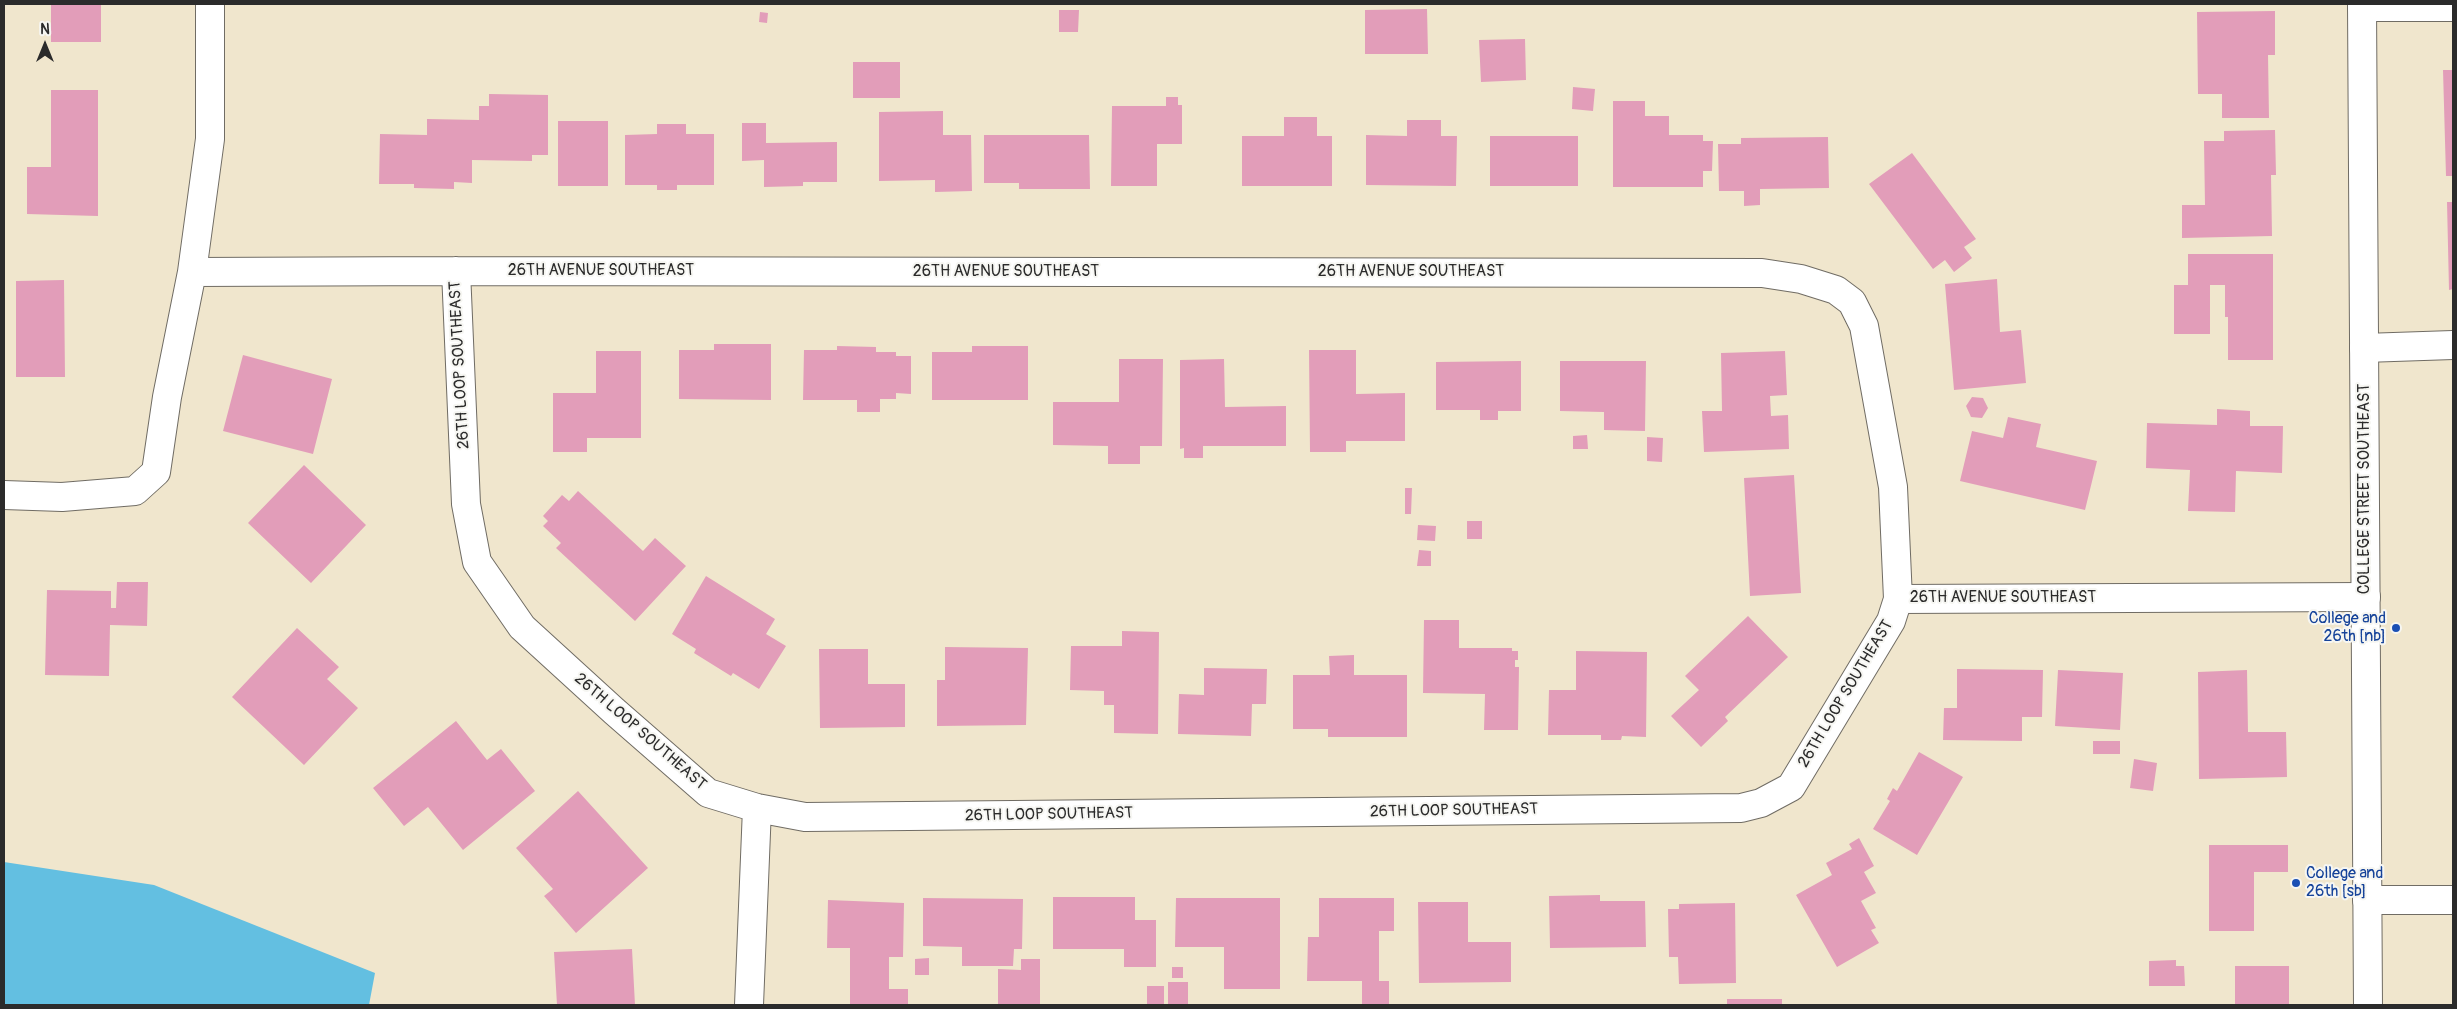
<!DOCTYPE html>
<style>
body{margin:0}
#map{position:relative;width:2457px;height:1009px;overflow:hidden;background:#f0e6cd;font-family:Pangolin,sans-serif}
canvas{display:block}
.frame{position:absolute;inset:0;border:5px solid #2b2b2b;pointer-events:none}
.north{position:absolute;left:20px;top:20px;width:50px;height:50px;-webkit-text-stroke:4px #f6f6f2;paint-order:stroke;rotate:0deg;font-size:14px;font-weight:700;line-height:20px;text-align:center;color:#2b2b2b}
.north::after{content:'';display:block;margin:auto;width:18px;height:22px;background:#2b2b2b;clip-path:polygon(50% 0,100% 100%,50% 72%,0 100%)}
</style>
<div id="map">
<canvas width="2457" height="1009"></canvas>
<div class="frame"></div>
<div class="north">N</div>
</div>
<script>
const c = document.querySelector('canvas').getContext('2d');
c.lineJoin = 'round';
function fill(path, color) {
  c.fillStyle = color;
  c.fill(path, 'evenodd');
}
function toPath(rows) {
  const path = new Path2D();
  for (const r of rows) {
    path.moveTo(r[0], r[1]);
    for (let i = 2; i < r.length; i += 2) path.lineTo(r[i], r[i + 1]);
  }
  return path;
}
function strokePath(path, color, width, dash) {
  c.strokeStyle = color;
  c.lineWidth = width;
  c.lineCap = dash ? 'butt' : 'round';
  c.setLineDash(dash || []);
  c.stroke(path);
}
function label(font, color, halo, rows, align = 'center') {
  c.font = font + ' Pangolin,sans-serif';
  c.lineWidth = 4;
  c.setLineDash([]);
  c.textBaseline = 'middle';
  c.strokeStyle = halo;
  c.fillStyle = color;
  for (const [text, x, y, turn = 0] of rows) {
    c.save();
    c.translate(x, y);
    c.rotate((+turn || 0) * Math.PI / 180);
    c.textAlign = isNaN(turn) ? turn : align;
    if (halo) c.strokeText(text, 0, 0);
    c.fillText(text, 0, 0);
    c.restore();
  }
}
const water = toPath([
 [4,862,154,885,375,973,369,1005,4,1005]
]);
const building = toPath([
 [51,4,101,4,101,42,51,42],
 [1427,9,1428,54,1365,54,1365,10],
 [1059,10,1079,10,1078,32,1059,32],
 [2275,11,2275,55,2268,55,2269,118,2222,118,2222,94,2198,94,2197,12],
 [760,12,768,13,767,23,759,22],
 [1525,39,1526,80,1481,82,1479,40],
 [853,62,900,62,900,98,853,98],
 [2443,70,2453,70,2453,176,2446,176],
 [1573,87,1595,89,1593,111,1572,109],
 [51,90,98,90,98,216,27,214,27,167,51,167],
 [489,94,548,95,548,155,532,155,532,161,472,160,472,183,454,182,454,189,414,188,414,184,379,184,380,134,427,135,427,119,479,120,479,106,489,106],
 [1166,97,1178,97,1178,105,1182,105,1182,144,1157,144,1157,186,1111,186,1112,106,1166,106],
 [1613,101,1645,101,1645,116,1669,116,1669,135,1703,135,1703,141,1713,141,1712,171,1703,171,1703,187,1613,187],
 [943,111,943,135,971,135,972,191,935,192,935,180,879,181,879,112],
 [1284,117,1317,117,1317,136,1332,136,1332,186,1242,186,1242,136,1284,136],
 [1407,120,1441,120,1441,136,1457,136,1456,186,1366,185,1366,135,1407,136],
 [558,121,608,121,608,186,558,186],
 [742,123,766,123,766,143,837,142,837,182,803,182,803,186,764,187,764,160,742,161],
 [657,124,686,124,686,134,714,134,714,185,677,185,677,190,657,190,657,185,625,185,625,135,657,134],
 [2275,130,2276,175,2271,175,2272,236,2182,238,2182,205,2205,205,2204,141,2224,141,2224,131],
 [984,135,1089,135,1090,189,1019,189,1019,183,984,183],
 [1490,136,1578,136,1578,186,1490,186],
 [1828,137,1829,188,1760,189,1760,205,1744,206,1744,191,1719,191,1718,144,1741,144,1741,138],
 [1912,153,1976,239,1964,247,1972,258,1954,272,1945,260,1933,269,1869,184],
 [2447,202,2453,202,2453,289,2449,290],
 [2188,254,2273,254,2273,360,2228,360,2228,317,2225,317,2225,285,2210,285,2210,334,2174,334,2174,285,2188,285],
 [1997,279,2000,332,2021,330,2026,383,1954,390,1945,284],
 [64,280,65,377,16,377,16,281],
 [714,344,771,344,771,400,679,399,679,350,714,350],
 [837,346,876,347,876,352,896,352,896,356,911,356,911,394,896,393,896,399,880,399,880,412,857,412,857,400,803,400,804,350,837,350],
 [972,346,1028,346,1028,400,932,400,932,352,972,352],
 [1309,350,1356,350,1356,394,1405,393,1405,441,1346,441,1346,452,1310,452],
 [596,351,641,351,641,438,587,438,587,452,553,452,553,393,596,393],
 [1785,351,1787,395,1770,396,1771,416,1788,415,1789,449,1704,452,1702,411,1722,411,1721,353],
 [243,355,332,379,313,454,223,431],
 [1119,359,1163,359,1162,446,1140,446,1140,464,1108,464,1108,446,1053,445,1053,402,1119,402],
 [1224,359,1225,407,1286,406,1286,446,1203,446,1203,458,1184,458,1184,448,1180,449,1180,360],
 [1521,361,1521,411,1498,411,1498,420,1480,420,1480,410,1436,410,1436,362],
 [1560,361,1646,361,1645,431,1604,430,1604,412,1560,411],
 [1972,397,1983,398,1988,408,1982,418,1971,417,1966,406],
 [2217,409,2250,411,2250,426,2283,426,2282,473,2236,471,2235,512,2188,511,2190,470,2146,468,2147,423,2217,425],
 [2008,417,2041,424,2036,447,2097,461,2085,510,1960,481,1972,431,2003,438],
 [1587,435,1588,449,1573,449,1573,436],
 [1647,437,1663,438,1662,462,1647,461],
 [304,465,366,525,311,583,248,523],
 [1794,475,1801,593,1750,596,1744,478],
 [1405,488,1412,488,1411,514,1405,514],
 [578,491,643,551,655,538,686,566,635,621,556,548,561,543,543,526,548,521,543,516,562,495,569,501],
 [1467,521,1482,521,1482,539,1467,539],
 [1418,525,1436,526,1435,541,1417,540],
 [1419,550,1431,551,1431,566,1417,566],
 [706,576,775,619,766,634,786,646,759,689,733,673,731,676,694,653,696,649,672,634],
 [117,582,148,582,147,626,110,625,109,676,45,675,47,590,111,591,111,608,116,608],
 [1748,616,1788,657,1725,717,1728,721,1701,747,1671,716,1699,690,1685,676],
 [1424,620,1459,620,1459,648,1512,648,1512,651,1518,651,1518,660,1515,660,1515,667,1519,667,1518,730,1484,730,1485,694,1423,693],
 [297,628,339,667,327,679,358,708,304,765,232,697],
 [1122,631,1159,632,1158,734,1114,733,1114,705,1104,705,1104,691,1070,690,1071,646,1122,646],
 [945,647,1028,648,1026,725,937,726,937,680,945,680],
 [819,649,868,649,868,684,905,684,905,727,820,728],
 [1576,651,1647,652,1646,737,1622,736,1621,740,1601,740,1601,735,1548,735,1549,690,1576,690],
 [1354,655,1354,675,1407,675,1407,737,1328,737,1328,729,1293,729,1293,675,1330,675,1329,656],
 [1204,668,1267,669,1266,704,1252,704,1251,736,1178,734,1179,694,1204,695],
 [1957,669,2043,670,2042,717,2022,717,2022,741,1943,740,1944,708,1957,708],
 [2058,670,2123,673,2120,730,2055,726],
 [2247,670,2248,732,2286,732,2287,777,2199,779,2198,672],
 [456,721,487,760,501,749,535,791,463,850,428,807,404,826,373,788],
 [2093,741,2120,741,2120,754,2093,754],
 [1919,752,1963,777,1917,855,1873,829,1890,801,1887,799,1893,788,1897,791],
 [2134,759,2157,763,2153,791,2130,788],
 [578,791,648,868,576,933,544,896,553,889,516,848],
 [1859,838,1874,866,1864,872,1876,893,1861,901,1876,928,1871,930,1879,943,1837,967,1796,895,1832,875,1826,863,1852,849,1849,844],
 [2209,845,2288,845,2288,872,2254,872,2254,931,2209,931],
 [1600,895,1600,901,1645,901,1646,947,1550,948,1549,896],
 [1053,897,1135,897,1135,920,1156,920,1156,967,1124,967,1124,949,1053,949],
 [923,898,1023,899,1022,949,1014,949,1013,966,962,966,962,947,923,946],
 [1176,898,1280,898,1280,989,1224,989,1224,947,1175,947],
 [1319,898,1394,898,1394,931,1379,931,1379,981,1389,981,1389,1005,1362,1005,1362,981,1307,981,1308,937,1319,937],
 [828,900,904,903,903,957,889,957,889,989,908,989,908,1005,850,1004,850,948,827,948],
 [1418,902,1468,902,1468,942,1511,942,1511,982,1419,983],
 [1735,903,1736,983,1679,984,1678,957,1669,957,1668,909,1679,909,1679,904],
 [632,949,635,1005,557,1005,554,952],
 [929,958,929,975,915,975,915,959],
 [1021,959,1040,959,1040,1004,998,1004,998,969,1021,970],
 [2176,960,2176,966,2184,966,2185,986,2149,986,2149,961],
 [2235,966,2289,966,2289,1005,2235,1005],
 [1172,967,1183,967,1183,978,1172,978],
 [1168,982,1188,982,1188,1005,1168,1005],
 [1147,986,1164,986,1164,1005,1147,1005],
 [1727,999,1782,999,1782,1005,1727,1005]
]);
const minor = toPath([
 [2362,7,2453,7],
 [192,272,456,271,1762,273,1801,279,1836,290,1852,302,1864,326,1893,487,1898,599,1891,621,1791,787,1761,803,1741,808,805,817,757,808,708,793,614,711,522,627,477,562,466,504,456,271],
 [2364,348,2453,345],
 [4,495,62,497,135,491,156,472,167,397,192,272,210,139,210,4],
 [1898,599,2366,597],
 [2367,900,2453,900],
 [749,1005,757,808]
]);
const major = toPath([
 [2362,4,2368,1005]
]);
const markers = [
 [2396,628,5,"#1a4fb4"],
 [2296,883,5,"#1a4fb4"]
];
const streetNames = [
 ["26TH AVENUE SOUTHEAST",601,271],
 ["26TH AVENUE SOUTHEAST",1006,272],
 ["26TH AVENUE SOUTHEAST",1411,272],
 ["26TH LOOP SOUTHEAST",460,365,-93],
 ["COLLEGE STREET SOUTHEAST",2365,489,-90],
 ["26TH AVENUE SOUTHEAST",2003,598],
 ["26TH LOOP SOUTHEAST",1846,694,-59],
 ["26TH LOOP SOUTHEAST",640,732,41],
 ["26TH LOOP SOUTHEAST",1454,811,-1],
 ["26TH LOOP SOUTHEAST",1049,815,-1]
];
const transitNames = [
 ["College and",2386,619],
 ["26th [nb]",2386,637],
 ["College and",2306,874,"left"],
 ["26th [sb]",2306,892,"left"]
];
fill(water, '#63bfe1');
fill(building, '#e29db9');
strokePath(minor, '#706c64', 30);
strokePath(major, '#706c64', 30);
strokePath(minor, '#fff', 28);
strokePath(major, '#fff', 28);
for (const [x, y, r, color] of markers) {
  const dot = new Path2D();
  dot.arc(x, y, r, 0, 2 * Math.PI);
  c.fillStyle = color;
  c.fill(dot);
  strokePath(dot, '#f6f6f2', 2);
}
label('16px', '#2b2b2b', '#f6f6f2', streetNames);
label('16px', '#164399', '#f6f6f2', transitNames, 'right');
</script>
